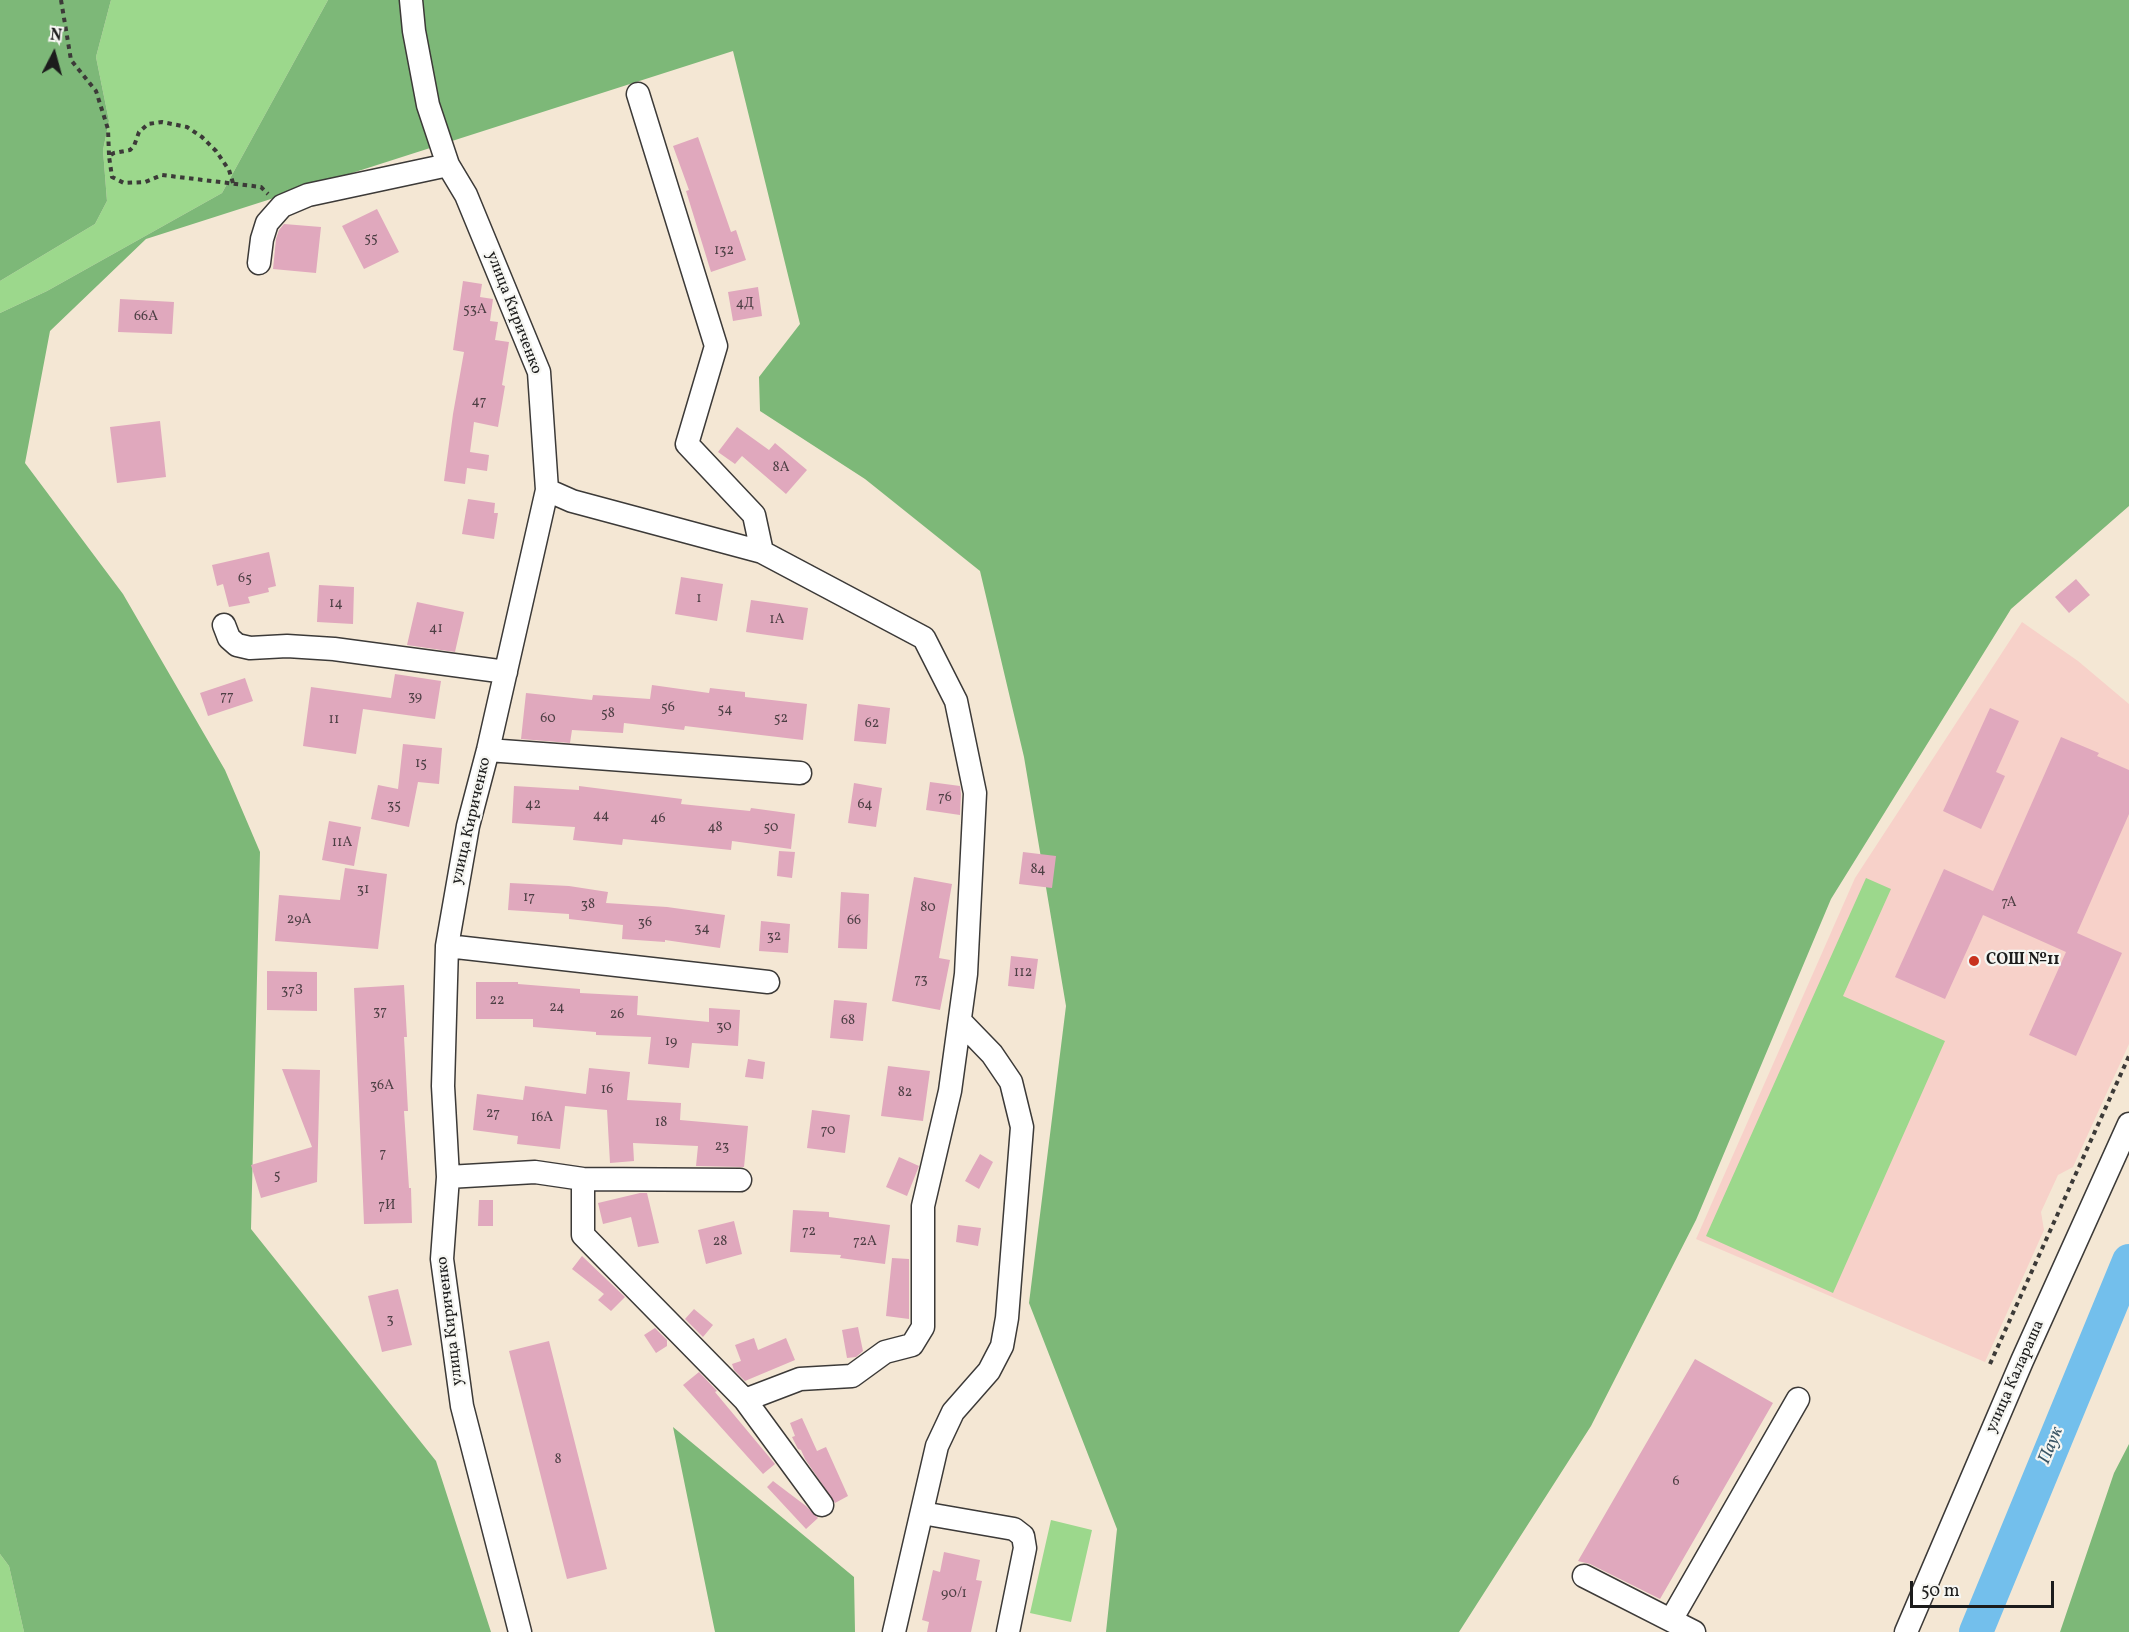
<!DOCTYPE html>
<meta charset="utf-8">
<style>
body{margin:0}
#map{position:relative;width:2129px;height:1632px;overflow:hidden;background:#f4e7d4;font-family:Vollkorn,serif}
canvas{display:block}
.north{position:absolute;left:24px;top:24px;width:60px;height:60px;-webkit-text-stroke:4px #f6f6f2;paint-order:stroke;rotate:6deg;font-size:16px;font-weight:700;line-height:24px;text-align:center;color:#1c1c1c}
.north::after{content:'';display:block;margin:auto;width:21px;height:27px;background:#1c1c1c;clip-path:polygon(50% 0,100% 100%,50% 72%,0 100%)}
.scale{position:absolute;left:1910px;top:1581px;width:144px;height:27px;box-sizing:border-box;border:3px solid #1c1c1c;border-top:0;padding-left:8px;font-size:18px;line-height:21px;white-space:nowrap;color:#1c1c1c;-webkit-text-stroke:4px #f6f6f2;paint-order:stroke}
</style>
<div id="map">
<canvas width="2129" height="1632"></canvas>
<div class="north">N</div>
<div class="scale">50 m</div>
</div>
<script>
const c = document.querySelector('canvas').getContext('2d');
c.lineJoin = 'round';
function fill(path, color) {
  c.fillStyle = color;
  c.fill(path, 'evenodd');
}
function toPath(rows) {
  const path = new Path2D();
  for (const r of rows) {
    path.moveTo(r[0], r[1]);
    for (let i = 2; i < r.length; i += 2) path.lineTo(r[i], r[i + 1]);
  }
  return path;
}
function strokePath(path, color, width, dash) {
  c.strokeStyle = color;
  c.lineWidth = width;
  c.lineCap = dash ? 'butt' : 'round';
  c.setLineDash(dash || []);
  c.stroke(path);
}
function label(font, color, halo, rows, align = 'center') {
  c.font = font + ' Vollkorn,serif';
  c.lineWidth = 4.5;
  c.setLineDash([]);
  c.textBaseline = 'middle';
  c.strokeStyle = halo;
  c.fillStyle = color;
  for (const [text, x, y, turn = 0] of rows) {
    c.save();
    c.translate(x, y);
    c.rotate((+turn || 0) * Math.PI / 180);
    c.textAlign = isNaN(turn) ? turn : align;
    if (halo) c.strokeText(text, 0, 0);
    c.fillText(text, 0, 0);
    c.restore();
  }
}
const built = toPath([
 [2022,622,2078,661,2129,704,2129,1044,2073,1167,2058,1175,2041,1212,2044,1230,1985,1362,1696,1239,1855,878]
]);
const green = toPath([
 [111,0,328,0,222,193,47,291,0,313,0,281,95,224,107,201,103,150,109,121,96,57],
 [1866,878,1891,889,1843,996,1945,1041,1833,1293,1706,1236],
 [1051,1520,1092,1530,1071,1622,1030,1613],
 [0,1554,9,1566,24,1632,0,1632]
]);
const forest = toPath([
 [0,0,111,0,96,57,109,121,103,150,107,201,95,224,0,281],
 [328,0,2129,0,2129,506,2011,609,1831,899,1696,1220,1591,1426,1459,1632,1106,1632,1117,1529,1029,1303,1066,1006,1024,757,980,571,865,479,760,411,759,377,800,324,733,51,146,239,50,331,25,463,123,594,225,770,260,852,251,1229,436,1461,491,1632,24,1632,9,1566,0,1554,0,313,47,291,222,193],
 [673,1427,854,1577,855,1632,715,1632],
 [2129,1444,2129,1632,2060,1632,2114,1473]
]);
const river = toPath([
 [1976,1632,2129,1261]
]);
const building = toPath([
 [698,137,731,232,736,230,746,260,711,272,686,191,689,190,673,146],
 [377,209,399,252,364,269,342,226],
 [284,224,321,227,316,273,273,269,276,239,279,230],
 [463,281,482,284,480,297,493,299,490,321,498,322,495,340,509,342,502,385,505,386,498,427,474,422,470,452,489,455,487,471,467,468,465,484,444,481,453,414,464,352,453,350],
 [758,287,762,316,733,321,728,292],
 [120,299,174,302,172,334,118,332],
 [160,421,166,477,117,483,110,427],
 [737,427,769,450,775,443,807,470,786,494,742,456,735,464,718,452],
 [468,499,495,503,494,513,498,513,494,539,462,534],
 [269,552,276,586,268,588,269,592,248,597,250,603,229,607,223,584,217,586,212,565],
 [681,577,723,584,717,621,675,614],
 [2076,579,2090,595,2069,613,2055,597],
 [319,585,354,587,353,624,317,622],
 [751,600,808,608,803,640,746,632],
 [417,602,464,612,455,652,407,645],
 [395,674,441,681,435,719,363,709,356,754,303,746,311,687,391,698],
 [245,678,253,701,208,716,200,693],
 [652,685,709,693,710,688,745,692,745,697,807,704,803,740,685,726,684,730,624,723,623,733,572,730,570,743,521,739,526,693,592,700,593,695,650,699],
 [858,704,890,708,886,744,854,741],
 [1990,708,2019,721,1996,772,2005,776,1981,829,1943,811],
 [2061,737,2099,753,2097,756,2129,770,2129,814,2077,933,2122,953,2076,1056,2029,1035,2066,952,1983,915,1945,999,1895,977,1944,869,1993,891],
 [403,744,442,748,439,784,418,782,409,827,371,819,378,785,398,789],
 [930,782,960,786,961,794,960,815,926,810],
 [854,783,882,788,876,827,848,823],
 [514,786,579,790,579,786,682,799,681,804,750,811,751,808,795,814,791,849,732,841,731,850,623,839,622,845,573,840,575,827,512,823],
 [329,821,361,827,354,866,322,860],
 [779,851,795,852,792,878,777,876],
 [1023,852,1056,856,1052,888,1019,884],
 [345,868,387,874,378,949,275,941,279,895,340,900],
 [914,877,952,884,939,958,950,960,940,1010,892,1001],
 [510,883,569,886,608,892,606,903,667,907,725,915,720,948,665,940,665,942,622,939,623,925,569,919,569,914,508,910],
 [841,892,869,894,867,949,838,948],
 [761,921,790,924,788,953,759,951],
 [1011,956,1038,959,1034,989,1008,986],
 [267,971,317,972,317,1011,267,1010],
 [476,982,518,982,518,984,580,989,580,993,638,996,637,1015,709,1022,709,1008,740,1010,738,1046,692,1043,689,1068,648,1064,651,1037,596,1035,596,1032,533,1027,533,1019,476,1019],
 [404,985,407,1037,404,1037,408,1111,404,1111,409,1188,411,1188,412,1223,364,1224,354,988],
 [834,1000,867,1003,863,1041,830,1038],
 [748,1059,765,1062,763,1079,745,1077],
 [888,1066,930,1071,923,1121,881,1116],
 [589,1068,630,1072,627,1100,681,1103,680,1120,748,1126,744,1167,696,1166,698,1146,633,1143,634,1161,610,1163,607,1110,565,1106,560,1149,517,1144,518,1136,473,1130,477,1094,523,1100,525,1086,586,1094],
 [282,1069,320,1070,317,1182,261,1198,251,1165,312,1147],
 [812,1110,850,1115,845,1153,807,1148],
 [980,1154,993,1162,979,1189,965,1181],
 [899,1157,919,1166,907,1196,886,1187],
 [640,1193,647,1193,659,1243,638,1247,631,1217,603,1224,598,1203],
 [479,1200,493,1200,493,1226,478,1226],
 [793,1210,829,1212,829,1217,890,1225,885,1264,840,1258,841,1255,790,1252],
 [734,1221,742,1254,706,1264,698,1230],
 [958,1225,981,1228,978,1246,956,1242],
 [582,1256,625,1297,611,1311,598,1300,604,1294,572,1269],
 [892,1258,909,1259,909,1319,886,1316],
 [398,1289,412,1345,382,1352,368,1296],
 [694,1309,713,1325,703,1337,685,1319],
 [858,1327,863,1351,856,1357,847,1358,842,1330],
 [655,1328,667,1340,667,1346,656,1353,644,1335],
 [754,1338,758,1350,786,1338,795,1360,745,1381,734,1370,732,1364,741,1361,735,1345],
 [549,1341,607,1569,567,1579,509,1351],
 [1695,1359,1773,1403,1660,1599,1590,1564,1578,1561],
 [699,1372,717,1391,715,1392,775,1464,763,1474,683,1385],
 [802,1418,817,1451,826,1447,848,1496,835,1503,805,1459,801,1450,798,1449,792,1437,795,1436,790,1423],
 [773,1481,806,1506,818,1518,806,1529,767,1487],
 [944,1552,980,1560,976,1580,982,1581,971,1632,927,1632,929,1622,922,1620,933,1570,940,1572]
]);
const path = toPath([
 [61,0,71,60,96,91,108,129,109,155],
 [233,183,229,170,216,151,202,137,187,127,162,122,148,124,139,132,134,146,130,150,114,153,109,156,112,177,124,183,145,182,162,175,261,187,268,194],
 [1990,1364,2129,1056]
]);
const minor = toPath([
 [411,0,414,31,428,105,448,165,466,195,539,372,547,490,488,750,468,826,447,946,443,1086,448,1177,442,1259,462,1406,520,1632],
 [638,94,716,346,687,444,754,515,762,552],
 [259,263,262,239,267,223,282,206,308,195,448,165],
 [547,490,572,501,762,552,924,638,956,701,975,793,966,974,950,1091,923,1206,923,1327,912,1345,885,1352,852,1376,800,1379,745,1400],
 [224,625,229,638,237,645,250,648,287,646,334,649,506,672],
 [488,750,800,773],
 [447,946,768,982],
 [448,1177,535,1172,583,1179,740,1180],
 [583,1179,583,1235,745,1400,822,1505],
 [922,1513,1014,1529,1023,1536,1025,1548,1008,1632],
 [1584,1576,1694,1632],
 [1671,1620,1798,1399],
 [894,1632,937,1446,953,1412,989,1371,1002,1346,1007,1318,1022,1127,1011,1082,992,1054,960,1021],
 [1906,1632,2022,1361,2129,1124]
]);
const markers = [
 [1974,961,6,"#c8321e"]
];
const numberNames = [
 ["55",371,239],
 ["132",724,251],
 ["4Д",745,304],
 ["53А",475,310],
 ["66А",146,317],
 ["47",479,402],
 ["8А",781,468],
 ["65",245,579],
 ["1",699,599],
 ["14",336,604],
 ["1А",777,620],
 ["41",436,629],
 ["77",227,697],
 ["39",415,697],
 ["56",668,708],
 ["54",725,710],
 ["58",608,714],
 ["60",548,719],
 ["52",781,719],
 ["11",334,720],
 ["62",872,724],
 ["15",421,764],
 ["76",945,798],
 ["42",533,805],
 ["64",865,805],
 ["35",394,806],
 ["44",601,816],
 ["46",658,819],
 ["48",715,828],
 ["50",771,828],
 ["11А",342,843],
 ["84",1038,870],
 ["31",363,890],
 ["17",529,898],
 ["7А",2009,903],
 ["38",588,905],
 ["80",928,908],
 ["29А",299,920],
 ["66",854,921],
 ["36",645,923],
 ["34",702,929],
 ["32",774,937],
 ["112",1023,973],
 ["73",921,980],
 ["37З",292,991],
 ["22",497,1001],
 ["24",557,1008],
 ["37",380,1012],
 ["26",617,1015],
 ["68",848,1021],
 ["30",724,1027],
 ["19",671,1042],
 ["36А",382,1086],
 ["16",607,1090],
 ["82",905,1093],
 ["27",493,1114],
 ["16А",542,1118],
 ["18",661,1123],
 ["70",828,1131],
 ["23",722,1147],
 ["7",383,1154],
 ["5",277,1176],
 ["7И",387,1206],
 ["72",809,1232],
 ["28",720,1242],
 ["72А",865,1242],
 ["3",390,1320],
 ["8",558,1460],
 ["6",1676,1482],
 ["90/1",954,1594]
];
const streetNames = [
 ["улица Кириченко",513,313,69],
 ["улица Кириченко",472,821,-77],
 ["улица Кириченко",451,1321,-97],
 ["улица Калараша",2016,1377,-66]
];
const poiNames = [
 ["СОШ №11",1986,961]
];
const waterNames = [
 ["Паук",2052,1446,-68]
];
fill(built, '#f7d1c9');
fill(green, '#9cd88c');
fill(forest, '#7db878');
strokePath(river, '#73bfec', 34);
fill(building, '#e0a8bd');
strokePath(minor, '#3c3a38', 25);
strokePath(path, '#3c3a38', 4, [4.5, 4.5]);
strokePath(minor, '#fff', 22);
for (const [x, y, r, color] of markers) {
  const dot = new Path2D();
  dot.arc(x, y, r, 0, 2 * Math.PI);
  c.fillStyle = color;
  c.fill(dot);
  strokePath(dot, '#f6f6f2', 2);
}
label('14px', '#4d3f44', null, numberNames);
label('16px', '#1c1c1c', '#f6f6f2', streetNames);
label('bold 16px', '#1c1c1c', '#f6f6f2', poiNames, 'left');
label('italic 18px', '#3a5565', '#f6f6f2', waterNames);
</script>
